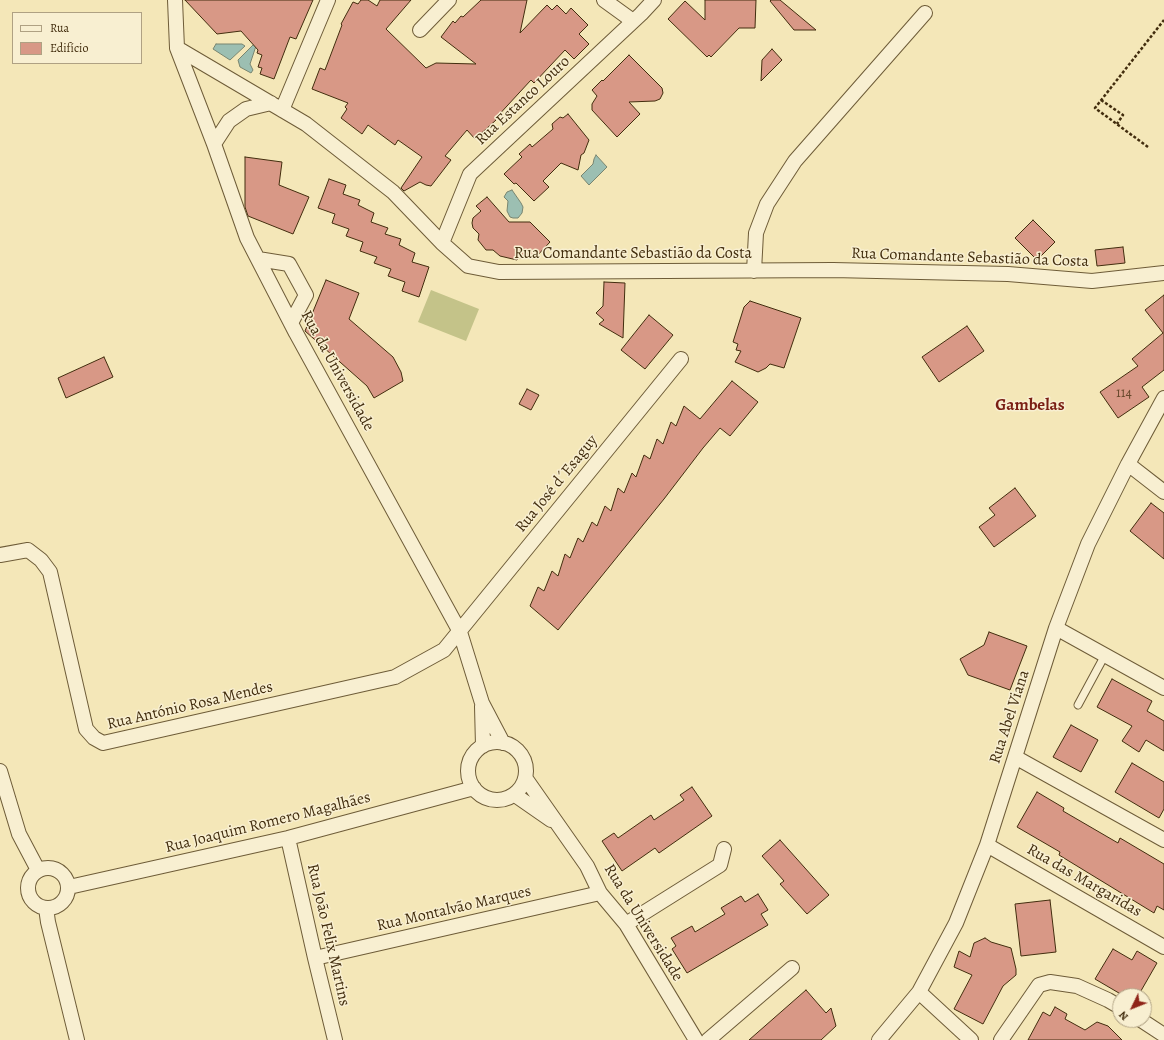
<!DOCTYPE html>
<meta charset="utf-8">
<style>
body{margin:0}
#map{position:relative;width:1164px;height:1040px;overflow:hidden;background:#f4e7b8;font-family:Alegreya,serif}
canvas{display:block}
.legend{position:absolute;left:12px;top:12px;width:130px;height:52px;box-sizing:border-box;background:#f8efd1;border:1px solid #afa183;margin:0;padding:5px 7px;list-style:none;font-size:12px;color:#422d0e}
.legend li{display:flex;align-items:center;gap:8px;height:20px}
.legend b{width:20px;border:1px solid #afa183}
.north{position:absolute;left:1112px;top:988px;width:40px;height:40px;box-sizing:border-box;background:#f8efd1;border:1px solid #afa183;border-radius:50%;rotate:227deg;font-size:11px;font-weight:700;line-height:16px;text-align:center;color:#422d0e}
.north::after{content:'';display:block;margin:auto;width:14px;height:18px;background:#8f2418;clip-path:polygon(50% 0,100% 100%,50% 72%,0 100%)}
</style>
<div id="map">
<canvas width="1164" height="1040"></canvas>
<ul class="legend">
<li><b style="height:5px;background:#f8efd1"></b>Rua</li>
<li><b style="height:11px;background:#d89886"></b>Edifício</li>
</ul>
<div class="north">N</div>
</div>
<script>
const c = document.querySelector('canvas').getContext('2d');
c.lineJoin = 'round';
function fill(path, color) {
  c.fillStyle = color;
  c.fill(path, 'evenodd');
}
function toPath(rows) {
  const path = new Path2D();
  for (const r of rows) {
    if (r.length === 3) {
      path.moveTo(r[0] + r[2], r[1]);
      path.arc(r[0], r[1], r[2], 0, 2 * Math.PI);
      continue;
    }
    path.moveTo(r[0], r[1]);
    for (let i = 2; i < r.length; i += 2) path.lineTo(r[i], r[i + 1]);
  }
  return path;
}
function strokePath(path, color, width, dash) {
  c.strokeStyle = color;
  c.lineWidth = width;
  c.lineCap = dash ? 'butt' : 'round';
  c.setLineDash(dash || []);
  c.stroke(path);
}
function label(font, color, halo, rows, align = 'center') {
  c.font = font + ' Alegreya,serif';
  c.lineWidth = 3;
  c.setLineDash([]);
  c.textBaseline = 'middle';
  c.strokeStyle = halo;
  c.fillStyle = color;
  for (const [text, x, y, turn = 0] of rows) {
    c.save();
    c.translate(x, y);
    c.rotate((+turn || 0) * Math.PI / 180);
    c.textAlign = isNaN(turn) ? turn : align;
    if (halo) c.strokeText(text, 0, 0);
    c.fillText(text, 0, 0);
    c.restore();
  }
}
const green = toPath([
 [431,290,479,309,466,341,418,322]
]);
const water = toPath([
 [216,44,242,44,245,46,230,60,213,49,216,44],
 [254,44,256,46,250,64,253,70,251,73,240,67,238,60,254,44],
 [596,155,607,167,589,185,581,176,593,164,594,159,596,155],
 [512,190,521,203,523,207,522,213,518,218,513,218,510,217,507,211,508,201,504,197,507,192,512,190]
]);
const building = toPath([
 [185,0,313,0,296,39,290,37,274,79,260,74,262,68,258,67,262,55,257,53,258,50,241,31,217,34,185,0],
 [361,0,368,0,377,6,380,0,411,0,386,29,426,68,436,63,476,64,441,37,453,21,455,23,461,16,463,17,481,0,527,0,520,33,547,5,552,10,557,5,566,14,571,8,588,25,579,34,589,44,574,59,565,50,534,83,531,80,495,119,496,120,475,139,467,130,445,156,451,160,431,186,426,185,420,182,404,191,401,188,422,157,398,140,395,145,368,125,362,134,341,118,347,109,345,107,348,103,312,89,320,68,325,70,342,25,341,24,353,2,358,4,361,0],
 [705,0,756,0,755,28,739,28,711,57,709,55,707,57,668,19,685,1,705,20,705,0],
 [771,0,780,0,816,30,794,30,770,1,771,0],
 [772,49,782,60,761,81,762,60,772,49],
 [629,55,662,88,663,93,660,99,655,101,629,102,640,114,617,137,592,110,592,104,597,96,592,90,602,80,603,81,629,55],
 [568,114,589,140,584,153,581,155,578,170,561,163,543,181,549,187,534,201,516,183,514,184,504,174,522,157,519,154,530,144,532,147,553,129,552,124,560,117,563,118,568,114],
 [245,157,282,162,279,185,309,197,293,234,248,216,245,207,245,157],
 [329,179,346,185,343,194,360,200,358,205,374,213,371,222,388,228,385,234,401,239,399,245,415,253,412,262,429,267,419,297,402,291,405,282,388,276,391,269,374,263,377,257,360,251,363,242,346,236,349,229,332,223,335,214,318,208,329,179],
 [487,197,509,222,530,222,550,242,535,258,519,258,517,260,500,256,493,250,486,250,478,240,479,234,473,228,472,223,473,218,481,211,476,206,487,197],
 [1033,220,1055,242,1037,260,1015,238,1033,220],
 [1123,247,1125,263,1097,266,1095,250,1123,247],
 [326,280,359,293,349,319,393,357,401,372,403,381,374,398,367,386,305,331,326,280],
 [604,282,625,283,623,338,599,324,604,320,596,313,603,306,604,282],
 [1164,295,1164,370,1142,387,1149,397,1118,418,1100,392,1138,366,1132,359,1163,333,1145,310,1164,295],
 [750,301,801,318,784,368,770,364,766,368,758,372,735,362,741,351,736,350,738,344,733,342,744,307,750,301],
 [649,315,673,335,645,369,621,350,649,315],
 [967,326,984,351,939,382,922,357,967,326],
 [104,357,113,377,66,398,58,378,104,357],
 [732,381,758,402,730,436,720,428,703,448,664,499,558,630,530,606,538,587,544,591,552,571,558,576,565,554,570,558,578,538,583,542,592,522,597,526,605,506,611,511,618,488,624,493,632,473,636,477,644,455,650,459,657,439,663,444,671,422,676,426,684,406,700,419,732,381],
 [527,389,539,395,531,410,519,404,527,389],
 [1015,488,1036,516,994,547,979,527,995,515,989,508,1015,488],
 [1151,503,1164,513,1164,559,1130,531,1151,503],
 [989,632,1027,646,1010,690,968,675,960,659,984,645,989,632],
 [1112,679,1152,701,1147,711,1164,721,1164,751,1146,740,1139,752,1122,741,1132,726,1097,707,1112,679],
 [1071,725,1098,740,1081,772,1053,757,1071,725],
 [1132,763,1164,782,1164,809,1159,818,1115,792,1132,763],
 [692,787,712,816,659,853,655,848,622,871,602,841,614,833,618,838,651,815,654,820,684,800,680,795,692,787],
 [1037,792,1064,808,1063,811,1118,843,1120,838,1164,864,1164,910,1157,906,1154,913,1059,855,1060,852,1017,827,1037,792],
 [780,840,829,895,807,914,780,884,784,881,762,856,780,840],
 [758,894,768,910,761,914,768,925,687,973,672,949,676,946,671,938,692,926,695,932,725,914,721,908,741,896,745,902,758,894],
 [1050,900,1056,952,1021,956,1015,904,1050,900],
 [985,938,991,942,1011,948,1016,969,1016,975,1003,986,983,1024,954,1009,972,975,954,967,959,951,970,957,974,943,985,938],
 [1113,949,1132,960,1137,951,1157,963,1138,996,1124,996,1095,979,1113,949],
 [806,990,826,1013,831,1008,836,1026,821,1040,749,1040,806,990],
 [1055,1007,1067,1014,1065,1019,1085,1030,1097,1022,1108,1026,1122,1040,1028,1040,1043,1012,1050,1016,1055,1007]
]);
const path = toPath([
 [1101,100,1123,115,1117,124],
 [1148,147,1095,108,1164,20]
]);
const service = toPath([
 [1078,705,1105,655]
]);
const minor = toPath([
 [175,0,177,48,214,144,247,238,296,333,460,632,482,703,503,743],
 [604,0,633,21],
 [420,30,449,0],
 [177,48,306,124,393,192,442,243,468,266,499,272,833,270,1008,274,1092,281,1164,273],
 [282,110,328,0],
 [214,144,229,121,246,109,271,103],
 [442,243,470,174,641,14,654,0],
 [258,259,289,264,306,295,291,323],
 [754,271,756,233,767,204,795,161,925,13],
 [1128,464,1164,492],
 [0,555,28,550,41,560,50,572,86,729,94,738,103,743,395,677,444,650,681,359],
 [1056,628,1164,688],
 [482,706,483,746],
 [497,771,29],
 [1015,757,1164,840],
 [0,771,19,834,38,870],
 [526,779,587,866,600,893,626,924,696,1040],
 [515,795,551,820],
 [288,838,315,958,335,1040],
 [987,845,1164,947],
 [48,888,20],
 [69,887,288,838,474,788],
 [46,908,48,922,77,1040],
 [626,924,720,865,724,849],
 [315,958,600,893],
 [919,992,971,1040],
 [1141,1020,1164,1035],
 [708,1040,792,968],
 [879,1040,919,992,956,923,987,845,1056,628,1088,544,1128,464,1164,398],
 [1001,1040,1039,985,1050,982,1077,986,1108,1000,1120,1007]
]);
const numberNames = [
 ["114",1124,394]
];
const streetNames = [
 ["Rua Estanco Louro",523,101,-43],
 ["Rua Comandante Sebastião da Costa",633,254],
 ["Rua Comandante Sebastião da Costa",970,258,2],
 ["Rua da Universidade",337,371,61],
 ["Rua José d´Esaguy",557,484,-51],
 ["Rua António Rosa Mendes",190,706,-13],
 ["Rua Abel Viana",1010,717,-72],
 ["Rua Joaquim Romero Magalhães",268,823,-14],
 ["Rua das Margaridas",1084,881,30],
 ["Rua Montalvão Marques",454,909,-13],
 ["Rua da Universidade",643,923,58],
 ["Rua João Felix Martins",328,935,77]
];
const neighbourhoodNames = [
 ["Gambelas",1030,406]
];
fill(green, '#c4c389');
fill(water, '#9cbfb2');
strokePath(water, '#788570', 1);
fill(building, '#d89886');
strokePath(building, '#422d0e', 1);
strokePath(service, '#6e5c38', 9);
strokePath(minor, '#6e5c38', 16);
strokePath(path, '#422d0e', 2.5, [3, 2]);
strokePath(service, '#f8efd1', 7);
strokePath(minor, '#f8efd1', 14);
label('14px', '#68482c', null, numberNames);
label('16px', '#422d0e', '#f8efd1', streetNames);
label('bold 17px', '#7a1f14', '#f8efd1', neighbourhoodNames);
</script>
